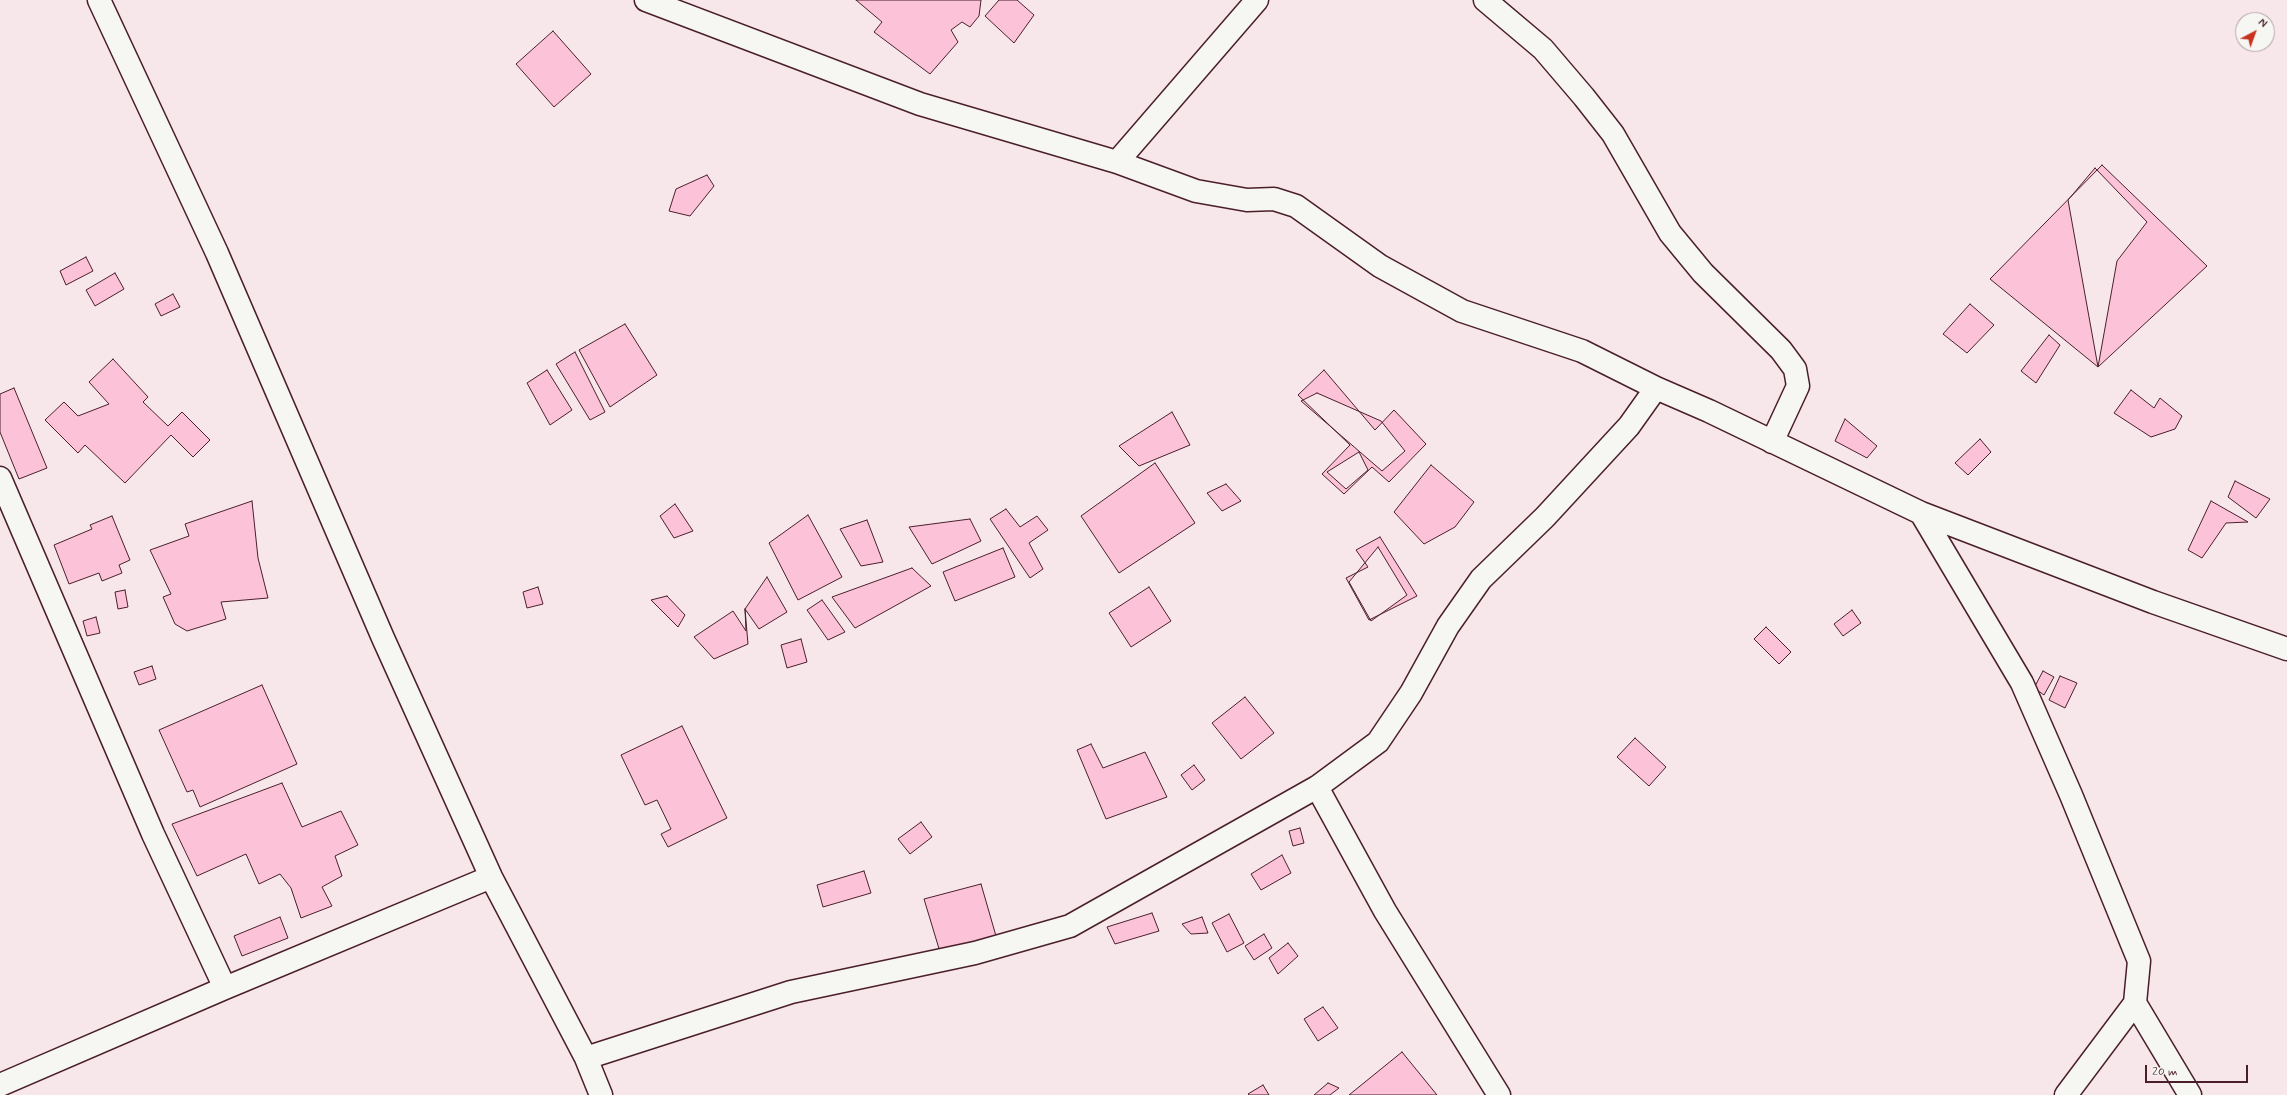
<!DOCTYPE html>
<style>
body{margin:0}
#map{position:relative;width:2287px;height:1095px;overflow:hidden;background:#f8e7ea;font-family:Mynerve,sans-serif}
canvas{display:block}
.north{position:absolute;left:2235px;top:12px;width:40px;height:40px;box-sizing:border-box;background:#f6f6f2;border:1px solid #b1a0a2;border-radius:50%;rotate:41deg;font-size:11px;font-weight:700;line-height:16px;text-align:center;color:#4a1f2b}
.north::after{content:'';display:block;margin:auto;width:14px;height:18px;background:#c8321e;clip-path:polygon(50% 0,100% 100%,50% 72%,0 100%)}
.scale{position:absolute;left:2145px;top:1065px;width:103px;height:18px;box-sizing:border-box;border:2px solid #4a1f2b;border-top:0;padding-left:5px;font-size:12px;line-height:14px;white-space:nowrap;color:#4a1f2b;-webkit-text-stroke:3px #f6f6f2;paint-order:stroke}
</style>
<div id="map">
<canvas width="2287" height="1095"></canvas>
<div class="north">N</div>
<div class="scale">20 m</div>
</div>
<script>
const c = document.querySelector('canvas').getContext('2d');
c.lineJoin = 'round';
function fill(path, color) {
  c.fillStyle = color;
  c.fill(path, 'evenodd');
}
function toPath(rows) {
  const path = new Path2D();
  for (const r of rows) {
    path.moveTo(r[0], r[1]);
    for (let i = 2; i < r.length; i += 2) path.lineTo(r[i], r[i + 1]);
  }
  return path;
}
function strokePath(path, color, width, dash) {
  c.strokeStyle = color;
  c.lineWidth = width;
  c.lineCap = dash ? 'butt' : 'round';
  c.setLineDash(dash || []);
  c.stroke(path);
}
const building = toPath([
 [856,0,981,0,979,16,970,27,962,22,951,30,958,42,930,74,874,32,882,22,856,0],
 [999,0,1017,0,1034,15,1014,43,985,16,999,0],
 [553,31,591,74,554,107,516,64,553,31],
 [2102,165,2207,266,2098,367,1990,279,2102,165],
 [2095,168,2147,222,2117,261,2098,367,2068,200,2095,168],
 [707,175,714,186,690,216,669,211,676,189,707,175],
 [86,257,93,271,66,285,60,271,86,257],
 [115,273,124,289,95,306,86,290,115,273],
 [173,294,180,307,161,316,155,304,173,294],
 [1970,304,1994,325,1967,353,1943,334,1970,304],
 [625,324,657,375,610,407,579,350,625,324],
 [2049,335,2060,345,2036,383,2021,371,2049,335],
 [575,352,605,412,590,420,556,364,575,352],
 [113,359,148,397,143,402,168,426,182,412,210,440,193,457,171,435,125,483,85,445,78,453,45,420,64,402,78,416,109,404,89,382,113,359],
 [547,370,572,410,550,425,527,383,547,370],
 [1324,370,1375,430,1394,410,1426,444,1389,482,1372,467,1344,494,1322,474,1350,445,1298,395,1324,370],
 [14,388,47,468,19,479,0,432,0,394,14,388],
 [2131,390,2154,408,2160,398,2182,416,2175,429,2151,437,2114,413,2131,390],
 [1317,393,1381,421,1405,451,1382,471,1301,401,1317,393],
 [1172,412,1190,445,1139,466,1119,446,1172,412],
 [1845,419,1877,446,1867,458,1835,441,1845,419],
 [1980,439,1991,452,1968,475,1955,463,1980,439],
 [1359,452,1368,470,1346,489,1327,472,1359,452],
 [1155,463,1195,523,1119,573,1081,516,1155,463],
 [1431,465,1474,502,1455,527,1424,544,1394,512,1431,465],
 [2235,481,2270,499,2256,518,2228,497,2235,481],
 [1226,484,1241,501,1222,511,1207,493,1226,484],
 [252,501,258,558,268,598,221,602,226,619,187,631,175,624,163,597,171,594,150,550,189,536,185,524,252,501],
 [2211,501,2248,522,2226,523,2202,558,2188,550,2211,501],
 [675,504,693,531,674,538,660,516,675,504],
 [1006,509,1020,527,1037,516,1048,530,1029,543,1043,569,1030,578,990,519,1006,509],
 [808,515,842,577,798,600,769,543,808,515],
 [112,516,130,560,119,565,122,573,102,581,99,573,69,584,54,545,92,529,90,525,112,516],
 [970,519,981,541,932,564,909,527,970,519],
 [867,520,883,562,861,566,840,529,867,520],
 [1380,537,1417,596,1369,620,1346,578,1368,567,1356,550,1380,537],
 [1378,547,1407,595,1371,621,1349,582,1378,547],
 [1003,548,1015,577,955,601,943,572,1003,548],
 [912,568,931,586,855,628,832,597,912,568],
 [767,577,787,612,759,629,745,609,767,577],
 [538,587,543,604,527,608,523,592,538,587],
 [1149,587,1171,621,1131,647,1109,613,1149,587],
 [125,590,128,607,118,609,115,592,125,590],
 [667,596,685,615,678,627,651,600,667,596],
 [822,600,845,632,828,640,807,610,822,600],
 [745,609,748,644,714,659,694,637,733,611,746,631,745,609],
 [1852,610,1861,623,1843,636,1834,624,1852,610],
 [96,617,100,633,87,636,83,621,96,617],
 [1766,627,1791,652,1779,664,1754,639,1766,627],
 [801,639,807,662,787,668,781,645,801,639],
 [152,666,156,679,139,685,134,672,152,666],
 [2043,671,2054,677,2044,695,2034,688,2043,671],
 [2060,676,2077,683,2065,708,2049,700,2060,676],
 [262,685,297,764,200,807,193,790,187,792,159,730,262,685],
 [1245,697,1274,733,1241,759,1212,723,1245,697],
 [682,726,727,818,668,847,661,834,671,829,657,800,645,805,621,755,682,726],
 [1635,738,1666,767,1649,786,1617,757,1635,738],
 [1091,744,1103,768,1145,752,1167,797,1106,819,1077,750,1091,744],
 [1194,765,1205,780,1192,790,1181,775,1194,765],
 [282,783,302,827,341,811,358,845,335,856,342,876,322,887,332,906,301,918,291,888,280,874,259,884,246,854,197,876,172,824,282,783],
 [921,822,932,837,910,854,898,839,921,822],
 [1300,828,1304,843,1293,846,1289,831,1300,828],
 [1282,855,1291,873,1261,890,1251,874,1282,855],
 [864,871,871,893,823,907,817,885,864,871],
 [981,884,996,936,940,952,924,899,981,884],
 [1152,913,1159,931,1115,944,1107,927,1152,913],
 [1229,914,1244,943,1227,952,1212,923,1229,914],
 [280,917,288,938,242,956,234,936,280,917],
 [1202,917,1208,933,1191,934,1182,924,1202,917],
 [1264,934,1272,948,1254,960,1245,946,1264,934],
 [1288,943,1298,956,1278,974,1269,958,1288,943],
 [1323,1007,1338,1028,1318,1041,1304,1019,1323,1007],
 [1402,1052,1437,1095,1349,1095,1402,1052],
 [1328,1083,1339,1088,1330,1095,1314,1095,1328,1083],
 [1263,1085,1269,1095,1249,1095,1248,1094,1263,1085]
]);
const minor = toPath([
 [99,0,217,253,383,638,491,877,586,1058,601,1095],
 [646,0,920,104,1117,162,1196,191,1247,200,1274,199,1296,206,1380,266,1462,311,1582,351,1656,388],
 [1485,0,1543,49,1584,97,1613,134,1670,233,1703,273,1781,350,1795,369,1798,386,1772,442],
 [1117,162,1257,0],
 [0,478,153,834,225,988],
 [1921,513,2022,683,2071,795,2139,961,2135,1003,2066,1095],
 [1317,787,1385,911,1499,1095],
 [2135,1003,2190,1095],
 [586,1058,791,992,975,953,1070,926,1317,787,1378,742,1411,693,1448,626,1481,579,1545,517,1629,426,1656,388,1709,411,1921,513,2153,602,2287,649],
 [0,1085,225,988,491,877]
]);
fill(building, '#fcc3d8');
strokePath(building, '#4a1f2b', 1);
strokePath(minor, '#4a1f2b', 25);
strokePath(minor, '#f6f6f2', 22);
</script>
